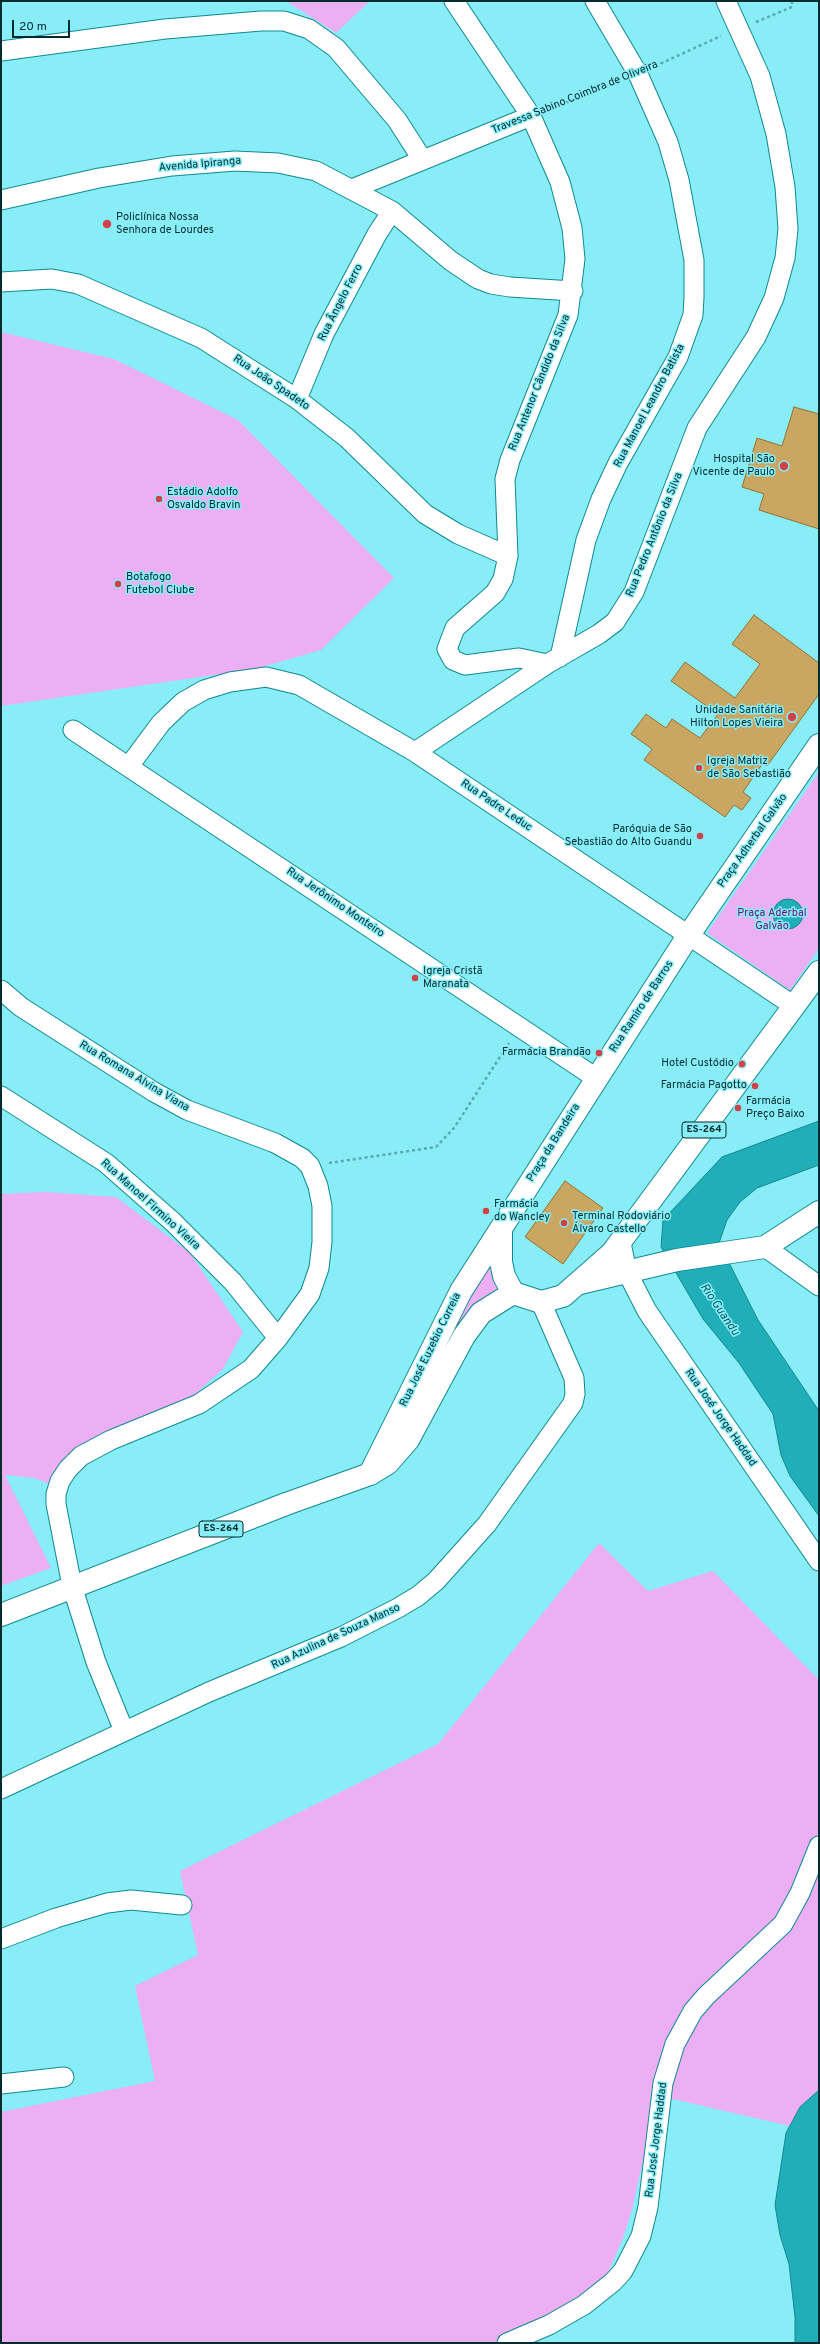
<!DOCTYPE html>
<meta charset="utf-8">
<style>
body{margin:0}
#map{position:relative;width:820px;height:2344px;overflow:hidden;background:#88edf6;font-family:Overpass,sans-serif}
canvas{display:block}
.frame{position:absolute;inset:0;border:2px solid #002c30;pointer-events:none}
.scale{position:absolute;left:12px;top:20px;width:58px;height:18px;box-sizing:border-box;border:2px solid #002c30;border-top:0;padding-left:5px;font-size:12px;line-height:14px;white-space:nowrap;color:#002c30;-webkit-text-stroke:3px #88edf6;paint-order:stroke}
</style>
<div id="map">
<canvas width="820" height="2344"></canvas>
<div class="frame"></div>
<div class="scale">20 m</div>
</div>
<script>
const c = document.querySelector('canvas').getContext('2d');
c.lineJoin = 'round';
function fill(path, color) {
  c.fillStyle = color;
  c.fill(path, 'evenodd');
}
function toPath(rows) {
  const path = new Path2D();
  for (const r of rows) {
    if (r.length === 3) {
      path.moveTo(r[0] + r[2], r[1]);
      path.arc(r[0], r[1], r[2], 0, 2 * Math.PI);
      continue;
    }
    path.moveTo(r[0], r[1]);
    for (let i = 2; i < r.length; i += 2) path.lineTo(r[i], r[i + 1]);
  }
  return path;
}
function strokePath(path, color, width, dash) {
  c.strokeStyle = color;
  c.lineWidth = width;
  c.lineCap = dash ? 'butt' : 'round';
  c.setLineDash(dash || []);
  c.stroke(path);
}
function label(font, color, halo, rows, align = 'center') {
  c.font = font + ' Overpass,sans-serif';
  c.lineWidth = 3;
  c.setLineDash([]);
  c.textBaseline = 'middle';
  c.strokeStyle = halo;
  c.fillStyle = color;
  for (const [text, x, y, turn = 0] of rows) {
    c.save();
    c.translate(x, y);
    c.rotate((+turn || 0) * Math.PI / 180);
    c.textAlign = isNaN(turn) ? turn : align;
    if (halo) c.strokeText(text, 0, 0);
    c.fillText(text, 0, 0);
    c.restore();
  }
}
const green = toPath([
 [286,1,370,1,336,33],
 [1,332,114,359,238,420,394,578,321,650,255,669,1,706],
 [819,772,819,948,790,990,707,933],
 [45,1192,116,1197,190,1253,243,1332,223,1369,172,1415,85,1461,55,1486,34,1478,5,1475,51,1568,1,1586,1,1194],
 [488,1264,497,1289,471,1312,423,1392,457,1318],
 [599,1543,648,1591,713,1571,819,1680,819,2090,800,2107,790,2126,651,2094,645,2151,632,2210,623,2238,603,2285,534,2343,1,2343,1,2112,155,2081,135,1986,198,1955,180,1871,438,1744]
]);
const water = toPath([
 [788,914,15],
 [819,1121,819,1165,757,1188,740,1202,727,1220,719,1243,758,1320,819,1411,819,1516,790,1476,781,1455,773,1414,739,1363,703,1319,661,1247,663,1220,722,1157,819,1121],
 [819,2090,819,2343,795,2343,795,2317,789,2264,780,2235,775,2205,786,2133,800,2107,819,2090]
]);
const building = toPath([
 [794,407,819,414,819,529,759,510,764,494,742,487,757,438,782,446,794,407],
 [754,615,819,663,819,694,767,766,763,763,743,792,751,798,742,810,734,805,725,817,644,760,652,749,631,734,646,714,666,728,672,719,700,738,718,714,671,681,685,662,735,698,760,664,732,644,754,615],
 [565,1181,603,1208,563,1264,525,1237,565,1181]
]);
const path = toPath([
 [756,22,792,7,792,1],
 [655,66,721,36],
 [549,109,621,81],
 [329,1163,436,1147,454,1128,509,1043]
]);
const minor = toPath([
 [454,1,531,116,560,182,572,228,575,259,568,315,510,460,505,479,508,556,503,579,495,593,455,628,447,649,453,660,465,665,519,658,547,664],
 [1,51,165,29,261,21,284,21,309,29,336,48,397,120,422,159],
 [352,189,531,116],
 [1,200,99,178,172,166,235,161,278,163,316,171,392,211,451,261,478,279,491,284,510,287,573,291],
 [1,282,52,279,78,284,201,338,297,399,347,438,425,514,458,534,508,556],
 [297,399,324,334,377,234,392,211],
 [560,657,586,540,601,499,618,463,678,357,693,315,694,297,694,260,679,180,668,142,638,74,595,1],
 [73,730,596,1078],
 [415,752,547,664,599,634,615,622,634,592,697,428,756,337,774,298,785,258,788,229,785,187,776,134,760,76,726,1],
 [129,766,161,723,183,702,204,690,230,682,266,677,299,685,415,752,794,1006],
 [1,990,21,1007,154,1092,187,1110,275,1143,302,1158,310,1166,318,1186,322,1206,322,1242,319,1268,310,1294,278,1338,251,1369,199,1404,111,1440,81,1456,68,1469,60,1481,56,1494,56,1504,72,1586,96,1662,124,1731],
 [1,1096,106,1163,173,1222,233,1282,278,1338],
 [621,1243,627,1272,647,1311,819,1561],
 [765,1247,819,1286],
 [1,1789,209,1692,341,1637,398,1608,418,1596,436,1581,487,1524,573,1403,575,1394,574,1378,541,1302],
 [1,1939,56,1918,107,1903,131,1900,182,1905],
 [1,2084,64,2077],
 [507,2343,549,2325,584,2305,613,2282,623,2271,641,2236,648,2207,663,2083,675,2044,693,2011,706,1996,783,1924,800,1893,819,1846]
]);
const tertiary = toPath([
 [580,1283,677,1260,765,1247,819,1212]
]);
const primary = toPath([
 [501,1230,501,1262,504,1276,513,1293],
 [513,1293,541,1302,563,1296,612,1253,819,972],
 [370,1474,461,1291,688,936,819,745],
 [1,1615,286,1504,370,1474,388,1463,408,1440,464,1336,481,1313,513,1293]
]);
const markers = [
 [107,224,5,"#d14145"],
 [784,466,5,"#d14145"],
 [159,499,4,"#d14145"],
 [118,584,4,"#d14145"],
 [792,717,5,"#d14145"],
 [699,768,4,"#d14145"],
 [700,836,4,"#d14145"],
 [415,978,4,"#d14145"],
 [599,1053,4,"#d14145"],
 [742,1064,4,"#d14145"],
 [755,1086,4,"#d14145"],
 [738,1108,4,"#d14145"],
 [486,1211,4,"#d14145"],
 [564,1223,4,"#d14145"]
];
const shields = [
 [704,1130,44],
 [221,1529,44]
];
const shieldNames = [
 ["ES-264",704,1130],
 ["ES-264",221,1529]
];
const streetNames = [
 ["Travessa Sabino Coimbra de Oliveira",575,98,-22],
 ["Avenida Ipiranga",200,165,-5],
 ["Rua Ângelo Ferro",341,303,-63],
 ["Rua João Spadeto",271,383,34],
 ["Rua Antenor Cândido da Silva",540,383,-68],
 ["Rua Manoel Leandro Batista",650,406,-62],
 ["Rua Pedro Antônio da Silva",655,535,-68],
 ["Rua Padre Leduc",496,806,34],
 ["Praça Adherbal Galvão",753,841,-55],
 ["Rua Jerônimo Monteiro",335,903,34],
 ["Rua Ramiro de Barros",642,1007,-57],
 ["Rua Romana Alvina Viana",134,1077,31],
 ["Praça da Bandeira",554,1143,-58],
 ["Rua Manoel Firmino Vieira",150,1205,42],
 ["Rua José Euzebio Correia",431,1350,-64],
 ["Rua José Jorge Haddad",720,1418,55],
 ["Rua Azulina de Souza Manso",336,1637,-25],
 ["Rua José Jorge Haddad",657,2140,-83]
];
const poiNames = [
 ["Policlínica Nossa",116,218],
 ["Senhora de Lourdes",116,231],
 ["Hospital São",775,460,"right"],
 ["Vicente de Paulo",775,473,"right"],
 ["Estádio Adolfo",167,493],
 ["Osvaldo Bravin",167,506],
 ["Botafogo",126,578],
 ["Futebol Clube",126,591],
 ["Unidade Sanitária",783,711,"right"],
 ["Hilton Lopes Vieira",783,724,"right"],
 ["Igreja Matriz",707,762],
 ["de São Sebastião",707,775],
 ["Paróquia de São",692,830,"right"],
 ["Sebastião do Alto Guandu",692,843,"right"],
 ["Igreja Cristã",423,972],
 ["Maranata",423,985],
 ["Farmácia Brandão",591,1053,"right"],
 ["Hotel Custódio",734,1064,"right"],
 ["Farmácia Pagotto",747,1086,"right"],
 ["Farmácia",746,1102],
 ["Preço Baixo",746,1115],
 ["Farmácia",494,1205],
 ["do Wancley",494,1218],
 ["Terminal Rodoviário",572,1217],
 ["Álvaro Castello",572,1230]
];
const parkNames = [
 ["Praça Aderbal",772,914],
 ["Galvão",772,927]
];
const waterNames = [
 ["Rio Guandu",719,1310,56]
];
fill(green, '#edaff4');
fill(water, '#20aeb8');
strokePath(water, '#16878f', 1);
fill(building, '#c9a763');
strokePath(building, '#94732f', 1);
strokePath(minor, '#0f8991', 21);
strokePath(tertiary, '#0f8991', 24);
strokePath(primary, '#0f8991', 24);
strokePath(path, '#58a9b0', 2.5, [3, 3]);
strokePath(minor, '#fff', 19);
strokePath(tertiary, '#fff', 22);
strokePath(primary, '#fff', 22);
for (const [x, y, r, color] of markers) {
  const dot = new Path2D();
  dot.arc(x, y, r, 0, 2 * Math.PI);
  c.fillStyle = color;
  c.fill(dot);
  strokePath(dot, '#88edf6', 1.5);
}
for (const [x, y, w] of shields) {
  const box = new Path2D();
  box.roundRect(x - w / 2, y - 8, w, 16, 3);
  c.fillStyle = '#88edf6';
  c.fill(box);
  strokePath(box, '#002c30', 1);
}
label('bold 10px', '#002c30', null, shieldNames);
label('11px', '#002c30', '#88edf6', streetNames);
label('11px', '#002c30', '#88edf6', poiNames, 'left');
label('11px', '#6b0f76', '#88edf6', parkNames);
label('italic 12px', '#05545a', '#88edf6', waterNames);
</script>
